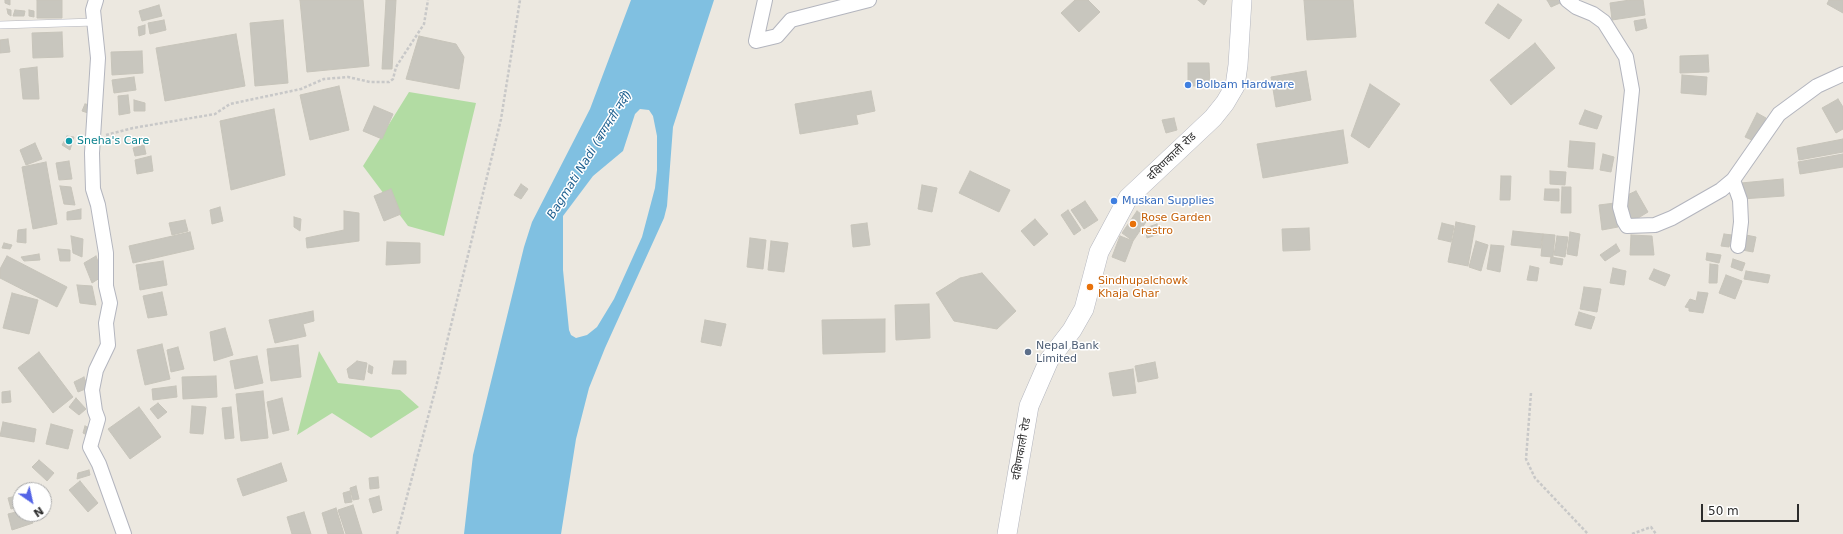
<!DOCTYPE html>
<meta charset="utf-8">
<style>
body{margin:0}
#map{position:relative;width:1843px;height:534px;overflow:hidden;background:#ece8e0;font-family:"DejaVu Sans",sans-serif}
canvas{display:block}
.north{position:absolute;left:12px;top:482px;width:40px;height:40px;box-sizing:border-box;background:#fff;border:1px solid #ababab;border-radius:50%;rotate:146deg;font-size:11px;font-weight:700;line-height:16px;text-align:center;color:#2c2c2c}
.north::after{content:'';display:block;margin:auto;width:14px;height:18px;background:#5464e6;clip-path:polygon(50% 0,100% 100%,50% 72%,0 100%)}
.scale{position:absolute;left:1701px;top:504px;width:98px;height:18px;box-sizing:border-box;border:2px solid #2c2c2c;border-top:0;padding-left:5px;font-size:12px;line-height:14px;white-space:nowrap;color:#2c2c2c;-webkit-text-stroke:3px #fff;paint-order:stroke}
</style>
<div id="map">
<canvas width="1843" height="534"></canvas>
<div class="north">N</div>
<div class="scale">50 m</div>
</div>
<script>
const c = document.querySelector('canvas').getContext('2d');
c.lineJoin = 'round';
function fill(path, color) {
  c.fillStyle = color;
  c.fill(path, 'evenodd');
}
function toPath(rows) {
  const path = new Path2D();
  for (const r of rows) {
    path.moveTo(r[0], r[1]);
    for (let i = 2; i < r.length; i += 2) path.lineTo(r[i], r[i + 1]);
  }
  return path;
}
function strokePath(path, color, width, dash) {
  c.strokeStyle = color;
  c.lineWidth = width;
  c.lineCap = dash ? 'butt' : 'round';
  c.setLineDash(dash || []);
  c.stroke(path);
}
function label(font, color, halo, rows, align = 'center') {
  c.font = font + ' "DejaVu Sans","Noto Sans Devanagari",sans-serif';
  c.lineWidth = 3;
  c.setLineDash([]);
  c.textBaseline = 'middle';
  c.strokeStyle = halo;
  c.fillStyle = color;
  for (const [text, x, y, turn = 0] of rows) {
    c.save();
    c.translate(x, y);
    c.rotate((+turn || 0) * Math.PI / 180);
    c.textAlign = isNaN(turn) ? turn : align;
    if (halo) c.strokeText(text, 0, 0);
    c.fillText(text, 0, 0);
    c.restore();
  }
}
const green = toPath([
 [409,92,476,103,444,236,408,226,363,166],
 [319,351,338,383,400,390,419,407,371,438,332,413,297,435]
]);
const water = toPath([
 [631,0,714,0,673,127,667,206,664,218,605,348,589,388,576,439,561,534,464,534,473,455,524,247,532,222,590,109],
 [640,109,649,110,653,116,657,136,657,170,655,188,642,237,614,299,597,327,587,335,576,338,571,335,569,330,563,270,563,216,593,176,623,151,635,114]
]);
const building = toPath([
 [5,0,10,0,10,5,5,3,5,0],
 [37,0,62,0,62,18,37,18,37,0],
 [300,0,363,0,369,66,307,72,300,0],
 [386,0,396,0,392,69,382,69,386,0],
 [1075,0,1088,0,1100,12,1079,32,1061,13,1075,0],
 [1198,0,1207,0,1204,5,1198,0],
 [1304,0,1353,0,1356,37,1307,40,1304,0],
 [1547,0,1558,0,1560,3,1551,7,1547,0],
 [1630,0,1643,0,1645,15,1612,20,1610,3,1630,0],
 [1829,0,1843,0,1843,13,1827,4,1829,0],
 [1498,4,1522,20,1509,39,1485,23,1498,4],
 [159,5,162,16,142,21,139,11,159,5],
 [7,9,11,10,11,16,8,14,7,9],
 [15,10,25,11,24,16,13,16,15,10],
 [29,10,34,11,34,17,29,16,29,10],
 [1645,19,1647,28,1636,31,1634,21,1645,19],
 [164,20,166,30,150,34,148,23,164,20],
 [283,20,288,83,255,86,250,23,283,20],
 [145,25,145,34,139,36,138,27,145,25],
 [62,32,63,57,33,58,32,33,62,32],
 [236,34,245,86,165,101,156,48,236,34],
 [419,36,456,44,464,57,459,89,406,79,419,36],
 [8,39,10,52,0,53,0,40,8,39],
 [1535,43,1555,68,1511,105,1490,80,1535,43],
 [142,51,143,73,112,75,111,52,142,51],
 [1708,55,1709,72,1680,73,1680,56,1708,55],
 [1188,63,1209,63,1210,86,1188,86,1188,63],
 [37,67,39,99,23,99,20,69,37,67],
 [1306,71,1311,100,1276,107,1271,77,1306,71],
 [1682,75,1707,77,1706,95,1681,93,1682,75],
 [134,77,136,90,114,93,112,80,134,77],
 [1370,84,1400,104,1369,148,1351,136,1370,84],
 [339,86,349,130,310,140,300,95,339,86],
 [871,91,875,111,856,115,858,124,800,134,795,104,871,91],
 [128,95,130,113,119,115,118,96,128,95],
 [1838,99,1843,107,1843,129,1836,133,1822,108,1838,99],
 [134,100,145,103,145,111,134,111,134,100],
 [85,104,91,105,88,113,82,111,85,104],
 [374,106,393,114,382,139,363,131,374,106],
 [274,109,285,175,231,190,220,121,274,109],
 [1585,110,1602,116,1597,129,1579,124,1585,110],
 [1757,113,1766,118,1754,141,1745,137,1757,113],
 [1174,118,1177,130,1166,133,1162,120,1174,118],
 [1343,130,1348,163,1263,178,1257,144,1343,130],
 [67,136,74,137,70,150,62,145,67,136],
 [1843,139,1843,152,1799,160,1797,148,1843,139],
 [1570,141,1595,143,1593,169,1568,167,1570,141],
 [35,143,42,159,26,165,20,150,35,143],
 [144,145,146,154,135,156,133,148,144,145],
 [1603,154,1614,157,1611,172,1600,170,1603,154],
 [1843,154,1843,167,1800,174,1798,162,1843,154],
 [151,156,153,171,137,174,135,160,151,156],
 [69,161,72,179,59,180,56,163,69,161],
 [46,162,57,224,33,229,22,167,46,162],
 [970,171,1010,190,999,212,959,193,970,171],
 [1550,171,1566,172,1565,185,1550,184,1550,171],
 [1501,176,1511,176,1510,200,1500,200,1501,176],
 [1783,179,1784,196,1742,199,1741,183,1783,179],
 [521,184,528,189,521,199,514,195,521,184],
 [922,185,937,188,932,212,918,209,922,185],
 [60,186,71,187,75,205,64,204,60,186],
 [1562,187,1571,187,1571,213,1561,213,1562,187],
 [391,189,401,214,384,221,374,196,391,189],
 [1545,189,1559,189,1559,201,1544,200,1545,189],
 [1636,191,1648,212,1630,223,1625,196,1636,191],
 [1085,201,1098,220,1084,229,1071,210,1085,201],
 [1615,203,1618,227,1602,230,1599,205,1615,203],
 [220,207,223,221,212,224,210,210,220,207],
 [81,209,81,219,67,220,67,212,81,209],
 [1068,210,1081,230,1074,235,1061,215,1068,210],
 [344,211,359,213,359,241,307,248,306,238,344,230,344,211],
 [1137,211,1148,219,1133,241,1122,233,1137,211],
 [294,217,301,219,300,231,294,227,294,217],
 [1035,219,1048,234,1034,246,1021,231,1035,219],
 [185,220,188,231,172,235,169,223,185,220],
 [1456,222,1475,226,1468,266,1448,262,1456,222],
 [867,223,870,245,853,247,851,225,867,223],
 [1442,223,1454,226,1451,242,1438,239,1442,223],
 [1157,224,1159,234,1147,238,1145,228,1157,224],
 [1309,228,1310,250,1283,251,1282,229,1309,228],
 [26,229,26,243,17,242,18,230,26,229],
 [1513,231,1543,234,1541,248,1511,245,1513,231],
 [190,232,194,249,133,263,129,246,190,232],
 [1570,232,1580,234,1577,256,1567,254,1570,232],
 [1543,234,1555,235,1553,257,1541,256,1543,234],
 [1724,234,1732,235,1729,247,1721,246,1724,234],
 [1631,235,1652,236,1654,255,1630,255,1631,235],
 [1746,235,1756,237,1753,252,1742,250,1746,235],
 [71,236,83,239,82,257,73,253,71,236],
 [1120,236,1133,241,1125,262,1112,257,1120,236],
 [1557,236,1568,237,1565,257,1554,255,1557,236],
 [750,238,766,240,763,269,747,267,750,238],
 [771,241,788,243,784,272,768,270,771,241],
 [1476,241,1488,245,1481,271,1469,267,1476,241],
 [387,242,420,243,420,263,386,265,387,242],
 [4,243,12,245,10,249,2,248,4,243],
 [1616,244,1620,251,1605,261,1600,255,1616,244],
 [1491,245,1504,246,1500,272,1487,269,1491,245],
 [58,249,70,250,70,261,60,261,58,249],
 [1707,253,1721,255,1719,263,1706,260,1707,253],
 [39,254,40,260,24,261,21,257,39,254],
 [7,256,67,287,57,307,0,278,0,269,7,256],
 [96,256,103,276,92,283,84,263,96,256],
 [1551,257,1563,259,1562,265,1550,263,1551,257],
 [1733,259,1745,263,1742,271,1731,267,1733,259],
 [163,261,167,285,140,290,136,265,163,261],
 [1710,264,1718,265,1717,283,1709,283,1710,264],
 [1530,266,1539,268,1537,281,1527,280,1530,266],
 [1613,268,1626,271,1624,285,1610,283,1613,268],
 [1654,269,1670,275,1665,286,1649,279,1654,269],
 [1746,271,1770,275,1768,283,1744,279,1746,271],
 [982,273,1016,311,997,329,954,321,936,293,960,278,982,273],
 [1726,275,1742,281,1735,299,1719,293,1726,275],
 [77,285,92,286,96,305,80,303,77,285],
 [1584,287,1601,289,1597,312,1580,309,1584,287],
 [162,292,167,315,148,318,143,296,162,292],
 [1698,292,1708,293,1703,313,1689,311,1689,308,1685,307,1690,299,1696,301,1698,292],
 [12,293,38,300,29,334,3,328,12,293],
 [929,304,930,338,896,340,895,305,929,304],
 [313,311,314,321,303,324,306,336,275,343,269,320,313,311],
 [1579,312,1595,317,1591,329,1575,325,1579,312],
 [885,319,885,352,823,354,822,320,885,319],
 [705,320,726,324,721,346,701,342,705,320],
 [225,328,233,355,214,361,210,332,225,328],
 [162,344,170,379,145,385,137,350,162,344],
 [298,345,301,377,271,381,267,349,298,345],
 [178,347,184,369,171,372,167,350,178,347],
 [39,352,73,397,53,413,18,368,39,352],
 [257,356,263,383,235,389,230,361,257,356],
 [357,361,367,363,364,380,349,378,347,369,357,361],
 [394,361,406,361,406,374,392,374,394,361],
 [1155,362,1158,378,1138,382,1135,366,1155,362],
 [369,365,373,367,372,374,368,372,369,365],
 [1133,369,1136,393,1113,396,1109,373,1133,369],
 [216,376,217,397,183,399,182,377,216,376],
 [84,377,88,388,78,392,74,382,84,377],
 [176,386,177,397,153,400,152,389,176,386],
 [10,391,11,402,2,403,2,392,10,391],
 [263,391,268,438,241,441,236,394,263,391],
 [76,398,86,409,79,415,69,407,76,398],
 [282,398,289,430,273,434,267,402,282,398],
 [158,403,167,412,158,419,150,409,158,403],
 [192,406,206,407,203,434,190,433,192,406],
 [139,407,161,437,130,459,108,429,139,407],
 [231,407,234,438,225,439,222,408,231,407],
 [3,422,36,429,34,442,0,436,3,422],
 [51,424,73,430,68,449,46,444,51,424],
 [85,426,90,428,87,435,83,433,85,426],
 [39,460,54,473,47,481,32,467,39,460],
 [281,463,287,481,243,496,237,479,281,463],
 [89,470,90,475,77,479,78,473,89,470],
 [378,477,379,488,370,489,369,478,378,477],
 [80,481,98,503,88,512,69,490,80,481],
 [356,486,359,499,353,500,350,488,356,486],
 [350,491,352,502,345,503,343,493,350,491],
 [20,495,20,506,11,509,8,498,20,495],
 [379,496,382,510,373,513,369,499,379,496],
 [353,505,362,534,346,534,338,510,353,505],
 [336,508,344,534,328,534,322,513,336,508],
 [20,511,20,514,31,514,33,523,12,530,8,514,20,511],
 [304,512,311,534,292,534,287,517,304,512]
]);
const path = toPath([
 [106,135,133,128,215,114,230,104,301,89,324,79,348,77,370,82,389,82,393,79,396,67,405,53,424,24,428,0],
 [1531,393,1526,459,1535,478,1588,534],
 [397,534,436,387,501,119,520,0],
 [1632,534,1651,527,1656,534]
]);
const service = toPath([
 [0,25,95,22]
]);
const minor = toPath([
 [96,0,93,10,98,58,92,153,93,189,98,205,106,253,106,286,110,303,106,323,108,345,96,370,92,390,95,411,98,419,90,447,99,464,124,534],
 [765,0,756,41,777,36,791,20,869,0],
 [1567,0,1576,7,1593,14,1604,22,1626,57,1632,90,1620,207,1624,221,1627,226,1655,225,1672,218,1721,190,1733,180,1779,114,1817,86,1843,74],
 [1733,180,1740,200,1741,222,1738,246]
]);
const secondary = toPath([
 [1007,534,1029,406,1049,360,1072,330,1084,309,1099,252,1128,198,1213,118,1225,103,1235,86,1238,65,1242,0]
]);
const markers = [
 [1188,85,4,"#3f7fe0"],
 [69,141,4,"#0f9aa8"],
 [1114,201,4,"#3f7fe0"],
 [1133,224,4,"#e8710a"],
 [1090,287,4,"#e8710a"],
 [1028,352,4,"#5c6f8a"]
];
const shopNames = [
 ["Bolbam Hardware",1196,85],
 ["Muskan Supplies",1122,201]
];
const cultureNames = [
 ["Sneha's Care",77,141]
];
const streetNames = [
 ["दक्षिणकाली रोड",1172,157,-44],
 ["दक्षिणकाली रोड",1022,449,-80]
];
const foodNames = [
 ["Rose Garden",1141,218],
 ["restro",1141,231],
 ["Sindhupalchowk",1098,281],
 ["Khaja Ghar",1098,294]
];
const serviceNames = [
 ["Nepal Bank",1036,346],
 ["Limited",1036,359]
];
const waterNames = [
 ["Bagmati Nadi (बागमती नदी)",590,155,-58]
];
fill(green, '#b2dca3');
fill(water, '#80c0e1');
fill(building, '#c8c6be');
strokePath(building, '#c7c4ba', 1);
strokePath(service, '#b3b5be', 8);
strokePath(minor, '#b3b5be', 16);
strokePath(secondary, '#b3b5be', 20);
strokePath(path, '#c8c8c8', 2.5, [3, 2]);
strokePath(service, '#fff', 7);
strokePath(minor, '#fff', 14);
strokePath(secondary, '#fff', 19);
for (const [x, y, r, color] of markers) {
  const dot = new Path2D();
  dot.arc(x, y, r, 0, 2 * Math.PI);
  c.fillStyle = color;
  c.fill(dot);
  strokePath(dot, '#fff', 1.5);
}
label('11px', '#366cbe', '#fff', shopNames, 'left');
label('11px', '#0d838f', '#fff', cultureNames, 'left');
label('11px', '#2c2c2c', '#fff', streetNames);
label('11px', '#c56008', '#fff', foodNames, 'left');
label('11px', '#4e5e75', '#fff', serviceNames, 'left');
label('italic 12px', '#1d5f8f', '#fff', waterNames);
</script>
